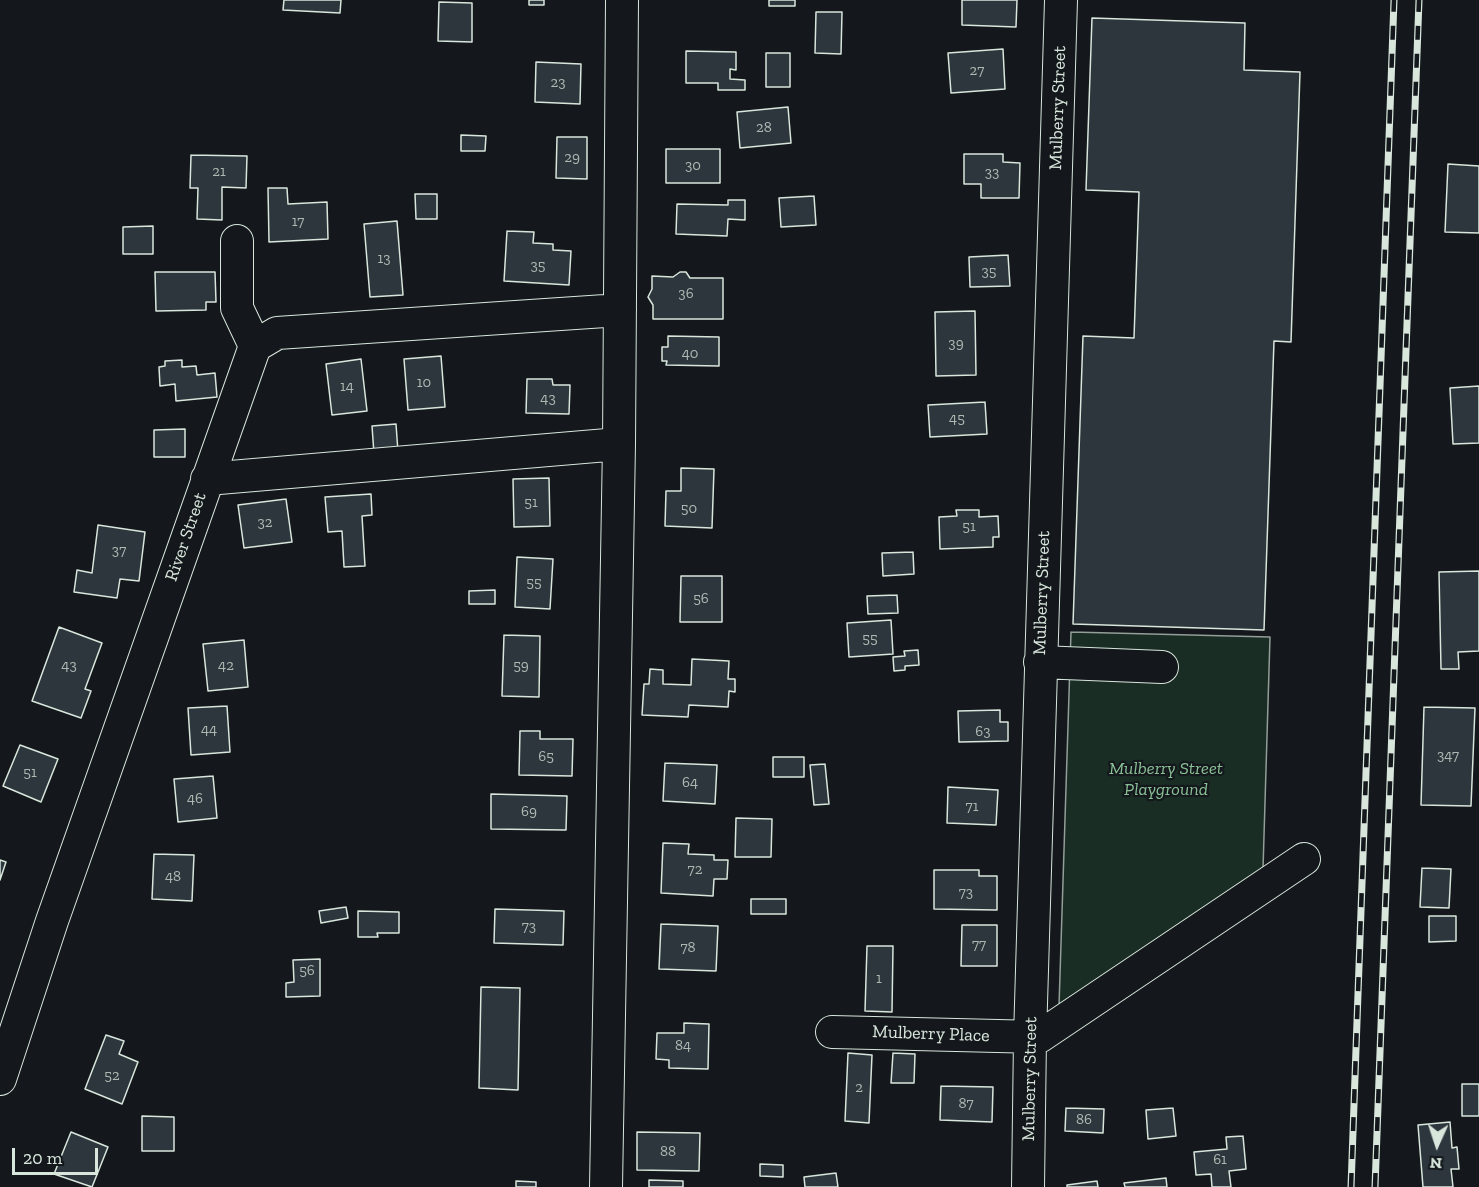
<!DOCTYPE html>
<style>
body{margin:0}
#map{position:relative;width:1479px;height:1187px;overflow:hidden;background:#14181c;font-family:"Zilla Slab",serif}
canvas{display:block}
.north{position:absolute;left:1407px;top:1115px;width:60px;height:60px;-webkit-text-stroke:4px #14181c;paint-order:stroke;rotate:183deg;font-size:16px;font-weight:700;line-height:24px;text-align:center;color:#d8e6dc}
.north::after{content:'';display:block;margin:auto;width:21px;height:27px;background:#d8e6dc;clip-path:polygon(50% 0,100% 100%,50% 72%,0 100%)}
.scale{position:absolute;left:12px;top:1148px;width:86px;height:27px;box-sizing:border-box;border:3px solid #d8e6dc;border-top:0;padding-left:8px;font-size:18px;line-height:21px;white-space:nowrap;color:#d8e6dc;-webkit-text-stroke:4px #14181c;paint-order:stroke}
</style>
<div id="map">
<canvas width="1479" height="1187"></canvas>
<div class="north">N</div>
<div class="scale">20 m</div>
</div>
<script>
const c = document.querySelector('canvas').getContext('2d');
c.lineJoin = 'round';
function fill(path, color) {
  c.fillStyle = color;
  c.fill(path, 'evenodd');
}
function toPath(rows) {
  const path = new Path2D();
  for (const r of rows) {
    path.moveTo(r[0], r[1]);
    for (let i = 2; i < r.length; i += 2) path.lineTo(r[i], r[i + 1]);
  }
  return path;
}
function strokePath(path, color, width, dash) {
  c.strokeStyle = color;
  c.lineWidth = width;
  c.lineCap = dash ? 'butt' : 'round';
  c.setLineDash(dash || []);
  c.stroke(path);
}
function label(font, color, halo, rows, align = 'center') {
  c.font = font + ' "Zilla Slab",serif';
  c.lineWidth = 4.5;
  c.setLineDash([]);
  c.textBaseline = 'middle';
  c.strokeStyle = halo;
  c.fillStyle = color;
  for (const [text, x, y, turn = 0] of rows) {
    c.save();
    c.translate(x, y);
    c.rotate((+turn || 0) * Math.PI / 180);
    c.textAlign = isNaN(turn) ? turn : align;
    if (halo) c.strokeText(text, 0, 0);
    c.fillText(text, 0, 0);
    c.restore();
  }
}
const green = toPath([
 [1071,632,1270,637,1263,869,1059,1006,1071,632]
]);
const building = toPath([
 [284,0,341,0,340,13,283,10,284,0],
 [529,0,544,0,544,5,529,5,529,0],
 [769,0,795,0,795,6,769,6,769,0],
 [962,0,1017,0,1016,27,962,25,962,0],
 [439,2,472,3,472,42,438,41,439,2],
 [816,12,842,12,841,54,815,53,816,12],
 [1092,18,1245,23,1244,70,1300,72,1291,342,1274,341,1264,630,1073,624,1083,336,1134,338,1139,192,1086,190,1092,18],
 [1003,49,1005,89,951,93,948,53,1003,49],
 [686,51,736,52,736,70,730,69,730,79,745,80,745,90,718,90,718,83,686,83,686,51],
 [766,53,790,53,790,87,766,87,766,53],
 [536,62,581,64,580,104,535,102,536,62],
 [788,107,791,143,740,148,737,112,788,107],
 [461,135,486,136,485,151,461,151,461,135],
 [557,137,587,137,587,179,556,178,557,137],
 [666,149,720,149,720,183,666,183,666,149],
 [964,154,1003,154,1003,162,1020,163,1019,198,981,198,981,184,964,184,964,154],
 [191,155,247,156,246,188,222,187,222,220,197,219,198,188,190,188,191,155],
 [1448,164,1479,166,1479,233,1445,232,1448,164],
 [268,188,287,188,288,204,327,202,328,239,269,242,268,188],
 [415,194,437,194,437,219,416,219,415,194],
 [814,196,816,225,781,227,779,198,814,196],
 [728,200,745,200,745,220,728,219,727,236,676,234,677,204,728,205,728,200],
 [397,221,403,295,370,297,364,224,397,221],
 [153,226,153,254,123,254,123,227,153,226],
 [507,231,534,232,533,243,553,244,553,250,571,251,569,285,504,281,507,231],
 [1008,255,1010,286,970,287,969,257,1008,255],
 [155,272,215,272,216,302,206,302,206,310,156,311,155,272],
 [680,272,686,272,690,278,723,278,723,319,653,319,653,305,648,297,652,289,652,276,673,277,680,272],
 [975,311,976,375,936,376,935,312,975,311],
 [668,336,719,337,719,366,666,365,667,361,662,361,662,347,668,347,668,336],
 [441,356,445,407,408,410,404,359,441,356],
 [361,359,367,411,332,415,326,364,361,359],
 [182,360,182,367,196,366,197,375,215,373,217,397,176,401,175,384,160,386,159,367,165,366,165,361,182,360],
 [527,379,552,379,553,385,570,385,569,414,526,413,527,379],
 [1479,386,1479,443,1453,444,1450,388,1479,386],
 [985,402,987,434,930,437,928,405,985,402],
 [396,424,398,452,374,454,372,426,396,424],
 [185,429,185,457,154,457,154,430,185,429],
 [681,468,714,469,712,528,665,526,666,491,681,491,681,468],
 [549,478,550,526,514,527,513,479,549,478],
 [371,494,372,515,362,516,365,566,344,567,342,531,328,532,325,497,371,494],
 [286,499,292,542,244,548,238,505,286,499],
 [956,510,979,510,979,517,998,516,999,537,993,537,993,547,940,549,939,517,957,516,956,510],
 [98,525,145,532,139,581,120,579,117,598,74,592,77,570,92,573,98,525],
 [913,552,914,574,883,576,882,553,913,552],
 [517,557,553,559,550,609,515,607,517,557],
 [1479,571,1479,651,1458,652,1459,669,1441,669,1439,572,1479,571],
 [681,576,722,576,722,622,680,622,681,576],
 [495,590,495,604,469,604,469,591,495,590],
 [897,595,898,613,868,614,867,596,897,595],
 [891,620,893,654,849,657,847,623,891,620],
 [59,627,102,643,85,689,91,691,81,718,32,701,59,627],
 [504,635,540,636,539,697,502,696,504,635],
 [244,640,248,687,208,691,203,644,244,640],
 [918,650,919,665,905,666,905,670,894,671,893,657,905,656,904,651,918,650],
 [692,659,729,661,728,679,735,679,735,692,729,691,728,707,689,705,688,717,642,715,644,684,649,684,650,669,663,670,663,684,691,685,692,659],
 [227,706,230,752,191,755,188,708,227,706],
 [1424,707,1475,708,1471,806,1421,805,1424,707],
 [1000,710,1000,722,1008,722,1008,741,959,742,958,711,1000,710],
 [520,731,540,731,540,739,573,739,572,776,519,775,520,731],
 [20,745,58,759,41,802,3,786,20,745],
 [773,757,804,757,804,777,773,777,773,757],
 [665,763,717,765,715,804,663,801,665,763],
 [825,764,829,804,814,805,810,765,825,764],
 [213,776,217,818,178,822,174,779,213,776],
 [948,787,998,790,996,825,947,823,948,787],
 [491,794,567,796,566,830,491,829,491,794],
 [736,818,772,819,771,857,735,857,736,818],
 [663,843,689,844,688,854,714,855,714,860,728,860,727,879,714,879,713,896,661,893,663,843],
 [154,854,194,855,192,901,152,899,154,854],
 [0,860,6,862,0,880,0,860],
 [1422,868,1451,869,1449,908,1420,907,1422,868],
 [934,870,979,870,979,876,997,876,997,910,934,909,934,870],
 [751,899,786,899,786,914,751,914,751,899],
 [346,907,348,918,321,923,319,911,346,907],
 [495,909,564,911,563,945,494,943,495,909],
 [358,911,399,912,399,933,377,933,378,937,358,937,358,911],
 [1429,916,1456,916,1456,941,1429,942,1429,916],
 [661,924,718,926,716,971,659,969,661,924],
 [962,925,997,925,997,966,961,966,962,925],
 [867,946,893,946,892,1012,865,1011,867,946],
 [320,959,320,996,286,997,286,983,294,982,293,960,320,959],
 [481,987,520,988,518,1090,479,1088,481,987],
 [684,1023,709,1024,708,1069,669,1068,669,1060,656,1059,657,1033,684,1033,684,1023],
 [106,1035,124,1041,119,1054,138,1062,122,1104,85,1089,106,1035],
 [848,1053,872,1055,869,1123,845,1121,848,1053],
 [893,1053,915,1054,914,1083,891,1083,893,1053],
 [1462,1084,1479,1084,1479,1116,1462,1116,1462,1084],
 [941,1086,993,1087,992,1122,940,1120,941,1086],
 [1066,1108,1104,1109,1103,1133,1065,1131,1066,1108],
 [1173,1108,1176,1136,1148,1139,1146,1110,1173,1108],
 [142,1116,174,1117,174,1151,142,1151,142,1116],
 [1450,1122,1452,1148,1457,1147,1459,1169,1451,1169,1453,1187,1423,1187,1418,1125,1450,1122],
 [71,1132,108,1147,92,1187,54,1174,71,1132],
 [637,1132,700,1133,699,1171,637,1170,637,1132],
 [1243,1136,1246,1169,1229,1171,1231,1187,1212,1187,1211,1174,1196,1175,1194,1152,1227,1149,1226,1137,1243,1136],
 [760,1164,783,1165,783,1177,760,1176,760,1164],
 [836,1173,838,1187,805,1187,804,1177,836,1173],
 [1166,1178,1167,1187,1125,1187,1124,1183,1166,1178],
 [649,1180,683,1181,683,1187,649,1187,649,1180],
 [516,1181,536,1182,536,1187,516,1187,516,1181],
 [1097,1181,1098,1187,1067,1187,1067,1185,1097,1181]
]);
const minor = toPath([
 [237,241,237,308,255,346],
 [207,479,619,444],
 [1040,662,1162,667],
 [832,1032,1039,1037,1304,859],
 [0,1079,52,921,255,346,277,333,620,310],
 [606,1187,619,444,622,0],
 [1028,1187,1030,1037,1061,0]
]);
const rail = toPath([
 [1351,1187,1394,0],
 [1375,1187,1419,0]
]);
const numberNames = [
 ["27",977,71],
 ["23",558,83],
 ["28",764,128],
 ["29",572,158],
 ["30",693,166],
 ["21",219,172],
 ["33",992,173],
 ["17",298,222],
 ["13",384,259],
 ["35",538,266],
 ["35",989,272],
 ["36",686,294],
 ["39",956,344],
 ["40",690,354],
 ["10",424,383],
 ["14",347,387],
 ["43",548,399],
 ["45",957,419],
 ["51",531,503],
 ["50",689,509],
 ["32",265,523],
 ["51",969,527],
 ["37",119,551],
 ["55",534,583],
 ["56",701,599],
 ["55",870,639],
 ["43",69,666],
 ["42",226,666],
 ["59",521,666],
 ["44",209,730],
 ["63",983,732],
 ["347",1448,756],
 ["65",546,757],
 ["51",30,773],
 ["64",690,783],
 ["46",195,799],
 ["71",972,807],
 ["69",529,812],
 ["72",695,870],
 ["48",173,877],
 ["73",966,893],
 ["73",529,927],
 ["77",979,945],
 ["78",688,948],
 ["56",307,971],
 ["1",879,979],
 ["84",683,1046],
 ["52",112,1076],
 ["2",859,1088],
 ["87",966,1104],
 ["86",1084,1120],
 ["88",668,1152],
 ["61",1220,1160]
];
const streetNames = [
 ["Mulberry Street",1058,108,-88],
 ["River Street",186,537,-71],
 ["Mulberry Street",1042,593,-88],
 ["Mulberry Place",931,1034,2],
 ["Mulberry Street",1030,1079,-89]
];
const parkNames = [
 ["Mulberry Street",1166,769],
 ["Playground",1166,790]
];
fill(green, '#1a2d24');
strokePath(green, '#939e99', 1.5);
fill(building, '#2c363c');
strokePath(building, '#d8e6dc', 1.5);
strokePath(minor, '#d8e6dc', 34);
strokePath(minor, '#14181c', 32);
strokePath(rail, '#d8e6dc', 7);
strokePath(rail, '#14181c', 4.5, [14]);
label('15px', '#adbab4', null, numberNames);
label('18px', '#d8e6dc', '#14181c', streetNames);
label('italic 18px', '#8ac095', '#14181c', parkNames);
</script>
